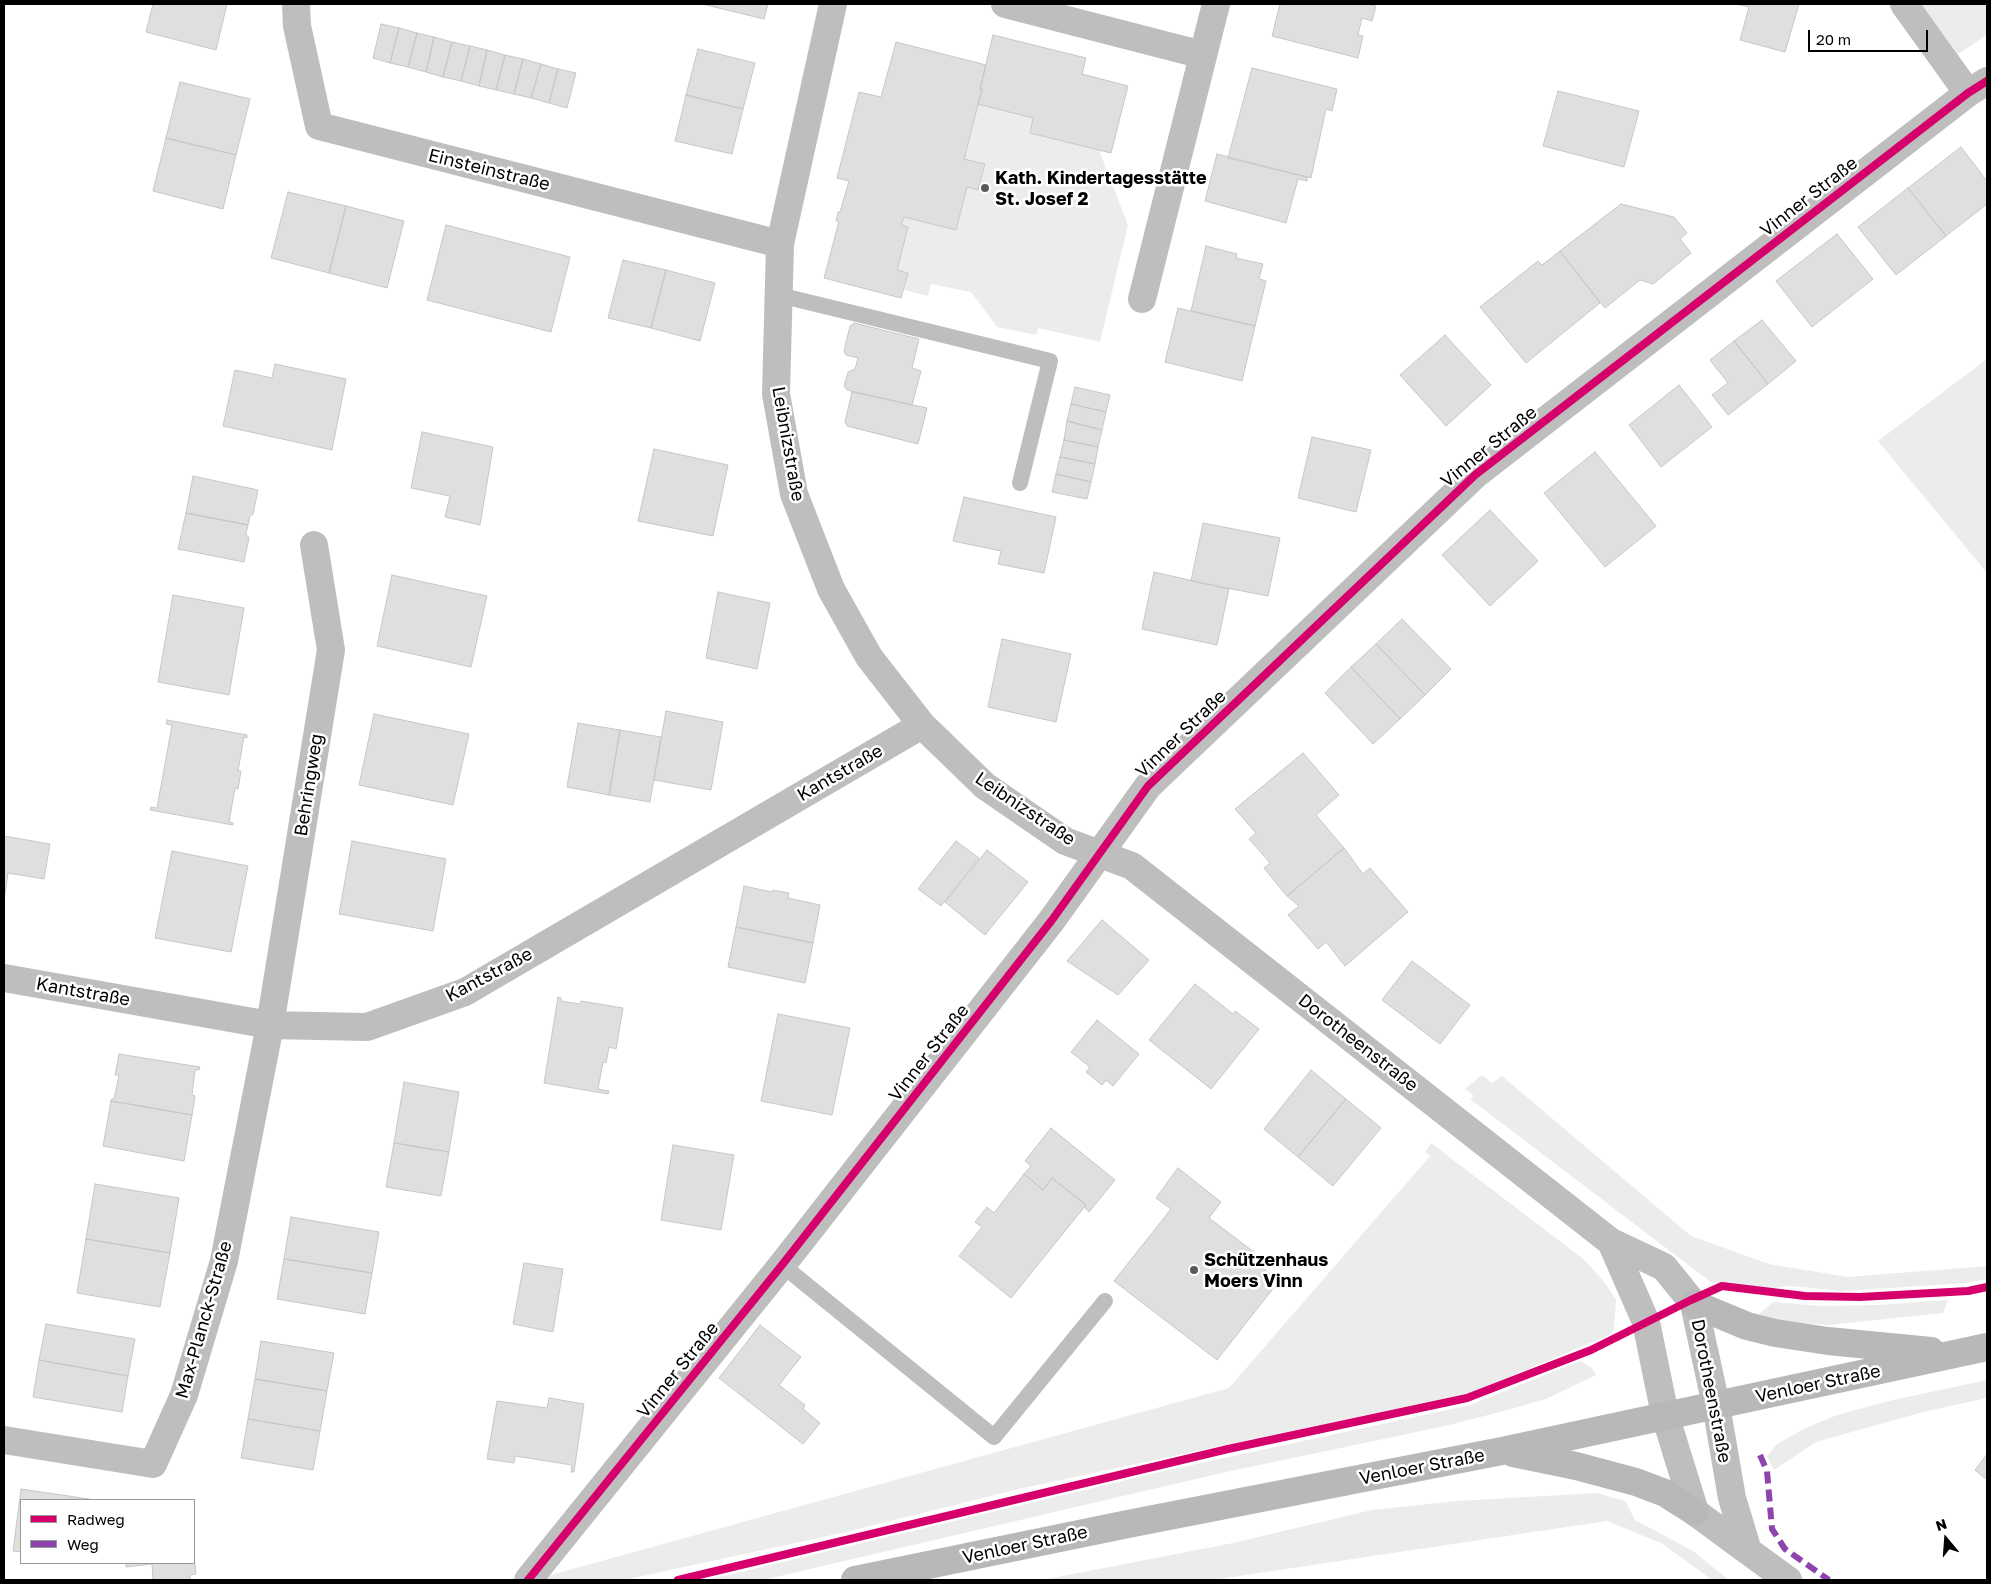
<!DOCTYPE html>
<meta charset="utf-8">
<style>
body{margin:0}
#map{position:relative;width:1991px;height:1584px;overflow:hidden;background:#fff;font-family:"Golos Text",sans-serif}
canvas{display:block}
.frame{position:absolute;inset:0;border:5px solid #000;pointer-events:none}
.legend{position:absolute;left:20px;top:1499px;width:175px;height:65px;box-sizing:border-box;background:#fff;border:1px solid #999;margin:0;padding:6px 9px;list-style:none;font-size:15px;color:#000}
.legend li{display:flex;align-items:center;gap:10px;height:25px}
.legend b{width:25px;border:1px solid #999}
.north{position:absolute;left:1921px;top:1514px;width:50px;height:50px;-webkit-text-stroke:4px #fff;paint-order:stroke;rotate:342deg;font-size:14px;font-weight:700;line-height:20px;text-align:center;color:#000}
.north::after{content:'';display:block;margin:auto;width:18px;height:22px;background:#000;clip-path:polygon(50% 0,100% 100%,50% 72%,0 100%)}
.scale{position:absolute;left:1808px;top:30px;width:120px;height:22px;box-sizing:border-box;border:2px solid #000;border-top:0;padding-left:6px;font-size:15px;line-height:18px;white-space:nowrap;color:#000;-webkit-text-stroke:4px #fff;paint-order:stroke}
</style>
<div id="map">
<canvas width="1991" height="1584"></canvas>
<div class="frame"></div>
<ul class="legend">
<li><b style="height:6px;background:#d6006c"></b>Radweg</li>
<li><b style="height:6px;background:#8e44ad"></b>Weg</li>
</ul>
<div class="north">N</div>
<div class="scale">20 m</div>
</div>
<script>
const c = document.querySelector('canvas').getContext('2d');
c.lineJoin = 'round';
function fill(path, color) {
  c.fillStyle = color;
  c.fill(path, 'evenodd');
}
function toPath(rows) {
  const path = new Path2D();
  for (const r of rows) {
    path.moveTo(r[0], r[1]);
    for (let i = 2; i < r.length; i += 2) path.lineTo(r[i], r[i + 1]);
  }
  return path;
}
function strokePath(path, color, width, dash) {
  c.strokeStyle = color;
  c.lineWidth = width;
  c.lineCap = dash ? 'butt' : 'round';
  c.setLineDash(dash || []);
  c.stroke(path);
}
function label(font, color, halo, rows, align = 'center') {
  c.font = font + ' "Golos Text",sans-serif';
  c.lineWidth = 5;
  c.setLineDash([]);
  c.textBaseline = 'middle';
  c.strokeStyle = halo;
  c.fillStyle = color;
  for (const [text, x, y, turn = 0] of rows) {
    c.save();
    c.translate(x, y);
    c.rotate((+turn || 0) * Math.PI / 180);
    c.textAlign = isNaN(turn) ? turn : align;
    if (halo) c.strokeText(text, 0, 0);
    c.fillText(text, 0, 0);
    c.restore();
  }
}
const green = toPath([
 [1917,4,1987,4,1987,35,1958,54,1926,12],
 [978,104,1033,118,1030,133,1099,150,1128,225,1100,342,1038,328,1036,335,997,327,971,292,931,284,928,296,904,290,908,273,897,270,908,227,901,225,904,217,956,230,967,187,979,190,985,164,964,159],
 [1987,359,1987,573,1878,441],
 [1482,1075,1492,1083,1502,1076,1691,1236,1769,1264,1848,1277,1987,1266,1987,1279,1966,1283,1844,1291,1790,1286,1773,1288,1725,1283,1712,1283,1470,1099,1474,1096,1465,1089],
 [1431,1143,1582,1258,1602,1279,1616,1299,1614,1329,1610,1335,1470,1393,1023,1488,846,1532,624,1580,545,1580,547,1576,1229,1388,1430,1156,1425,1152],
 [1948,1300,1943,1313,1828,1325,1785,1322,1758,1315,1773,1302,1822,1306,1877,1305],
 [1580,1361,1592,1368,1596,1375,1546,1399,1500,1412,1445,1426,1226,1472,763,1580,707,1580,1164,1471,1470,1405],
 [1987,1380,1987,1398,1923,1412,1816,1442,1774,1470,1767,1456,1777,1444,1806,1428,1837,1415,1893,1400],
 [1597,1493,1625,1501,1635,1520,1693,1551,1729,1580,1712,1580,1663,1544,1607,1521,1212,1580,1042,1580,1233,1543,1372,1510,1457,1501]
]);
const building = toPath([
 [153,4,227,4,216,50,146,32,153,4],
 [702,4,768,4,764,19,702,4],
 [1280,4,1366,4,1376,6,1372,21,1362,18,1358,35,1363,36,1358,58,1272,36,1280,4],
 [1736,4,1799,4,1785,52,1740,40,1749,7,1736,4],
 [381,24,399,28,390,63,373,58,381,24],
 [399,28,417,33,408,67,390,63,399,28],
 [417,33,434,37,426,72,408,67,417,33],
 [993,35,1086,58,1082,74,1128,86,1111,153,1030,133,1033,118,978,104,982,89,980,89,993,35],
 [434,37,452,42,443,77,426,72,434,37],
 [452,42,470,46,461,81,443,77,452,42],
 [896,42,986,65,980,89,982,89,964,159,985,164,978,190,967,187,956,230,904,217,901,225,908,227,897,270,908,273,901,298,824,278,839,221,836,221,838,212,840,212,849,181,837,178,859,92,881,97,896,42],
 [470,46,487,50,479,86,461,81,470,46],
 [698,49,755,63,743,109,686,95,698,49],
 [487,50,505,55,496,90,479,86,487,50],
 [505,55,523,59,514,94,496,90,505,55],
 [523,59,541,64,531,98,514,94,523,59],
 [541,64,558,69,549,103,531,98,541,64],
 [1252,68,1337,89,1332,111,1326,109,1311,178,1228,158,1252,68],
 [558,69,576,73,567,108,549,103,558,69],
 [180,82,250,99,236,155,166,138,180,82],
 [1558,91,1639,111,1624,167,1543,146,1558,91],
 [686,95,743,109,732,154,675,141,686,95],
 [166,138,236,155,223,209,153,191,166,138],
 [1961,147,1987,181,1987,204,1946,236,1908,188,1961,147],
 [1217,154,1307,177,1307,181,1298,179,1286,223,1205,201,1217,154],
 [1908,188,1946,236,1896,275,1858,227,1908,188],
 [288,192,346,206,329,273,271,258,288,192],
 [1621,204,1674,217,1687,233,1680,239,1691,253,1653,284,1640,280,1605,308,1560,251,1621,204],
 [346,206,404,221,387,288,329,273,346,206],
 [446,225,570,257,551,332,427,300,446,225],
 [1837,234,1873,279,1812,327,1776,281,1837,234],
 [1206,246,1237,254,1236,258,1263,264,1259,279,1266,281,1255,326,1191,311,1206,246],
 [1560,251,1600,303,1526,363,1480,307,1538,261,1542,265,1560,251],
 [623,260,666,270,651,328,608,318,623,260],
 [666,270,715,283,700,341,651,328,666,270],
 [1178,308,1255,326,1242,381,1165,362,1178,308],
 [1762,320,1796,361,1768,384,1734,341,1762,320],
 [854,323,919,339,912,368,921,371,912,405,847,390,844,386,848,372,855,369,858,358,846,355,844,351,850,326,854,323],
 [1445,335,1491,385,1446,426,1400,375,1445,335],
 [1734,341,1768,384,1728,415,1712,395,1728,383,1710,360,1734,341],
 [275,364,346,379,332,450,223,426,235,370,272,378,275,364],
 [1679,385,1712,427,1661,467,1629,425,1679,385],
 [1075,387,1110,395,1106,412,1071,404,1075,387],
 [852,392,927,408,918,444,847,426,845,422,852,392],
 [1071,404,1106,412,1102,430,1067,421,1071,404],
 [1067,421,1102,430,1098,447,1064,440,1067,421],
 [422,432,493,447,480,525,445,517,450,496,411,488,422,432],
 [1312,437,1371,450,1356,512,1298,498,1312,437],
 [1064,440,1098,447,1095,464,1060,457,1064,440],
 [654,449,728,465,713,536,638,521,654,449],
 [1595,452,1656,526,1605,567,1544,493,1595,452],
 [1060,457,1095,464,1091,482,1056,474,1060,457],
 [1056,474,1091,482,1087,499,1052,492,1056,474],
 [193,476,258,490,253,514,250,516,248,525,186,513,193,476],
 [964,497,1056,517,1044,573,998,564,1001,551,953,541,964,497],
 [1490,510,1538,561,1490,606,1442,555,1490,510],
 [186,513,248,525,246,534,249,538,244,562,178,549,186,513],
 [1203,523,1280,538,1268,596,1191,581,1203,523],
 [1154,572,1229,589,1217,645,1142,629,1154,572],
 [392,575,487,596,471,667,377,646,392,575],
 [718,592,770,603,757,669,706,658,718,592],
 [173,595,244,608,229,695,158,682,173,595],
 [1402,619,1451,669,1425,695,1376,644,1402,619],
 [1002,639,1071,654,1056,722,988,707,1002,639],
 [1376,644,1425,695,1400,719,1351,667,1376,644],
 [1351,667,1400,719,1373,744,1325,693,1351,667],
 [666,711,723,722,711,790,654,780,666,711],
 [374,714,469,734,453,805,359,785,374,714],
 [167,720,247,735,247,738,244,737,238,771,241,771,238,789,235,788,229,822,233,823,233,825,150,810,151,807,157,808,172,725,166,724,167,720],
 [578,723,620,730,609,795,567,787,578,723],
 [620,730,661,737,650,802,609,795,620,730],
 [1303,753,1339,795,1316,815,1344,848,1287,896,1264,868,1270,863,1249,839,1256,833,1235,809,1303,753],
 [4,836,50,844,44,879,8,873,4,900,4,836],
 [352,841,446,859,433,931,339,914,352,841],
 [956,841,979,858,941,906,918,889,956,841],
 [1344,848,1363,874,1370,868,1408,912,1345,966,1326,942,1318,949,1288,915,1299,906,1287,896,1344,848],
 [987,850,1028,882,985,935,945,902,987,850],
 [172,851,248,866,231,952,155,938,172,851],
 [744,886,772,892,773,890,789,893,788,898,820,905,813,943,736,927,744,886],
 [1102,920,1149,960,1118,995,1067,961,1102,920],
 [736,927,813,943,805,983,728,967,736,927],
 [1412,961,1470,1005,1440,1044,1382,1000,1412,961],
 [1195,984,1233,1014,1235,1011,1259,1029,1211,1089,1149,1040,1195,984],
 [558,997,561,998,561,1001,580,1004,581,1001,623,1008,616,1049,609,1047,606,1063,603,1062,598,1089,609,1091,608,1094,544,1083,558,997],
 [778,1014,850,1028,832,1115,761,1101,778,1014],
 [1097,1020,1139,1054,1113,1086,1106,1080,1102,1085,1086,1072,1090,1067,1071,1052,1097,1020],
 [119,1054,200,1067,199,1070,195,1070,192,1095,195,1096,192,1115,111,1101,112,1099,114,1099,119,1075,115,1075,119,1054],
 [1311,1070,1346,1099,1298,1157,1264,1129,1311,1070],
 [404,1082,459,1092,449,1152,394,1143,404,1082],
 [1346,1099,1381,1128,1333,1186,1298,1157,1346,1099],
 [111,1101,192,1115,184,1161,103,1146,111,1101],
 [1051,1128,1115,1180,1089,1212,1084,1207,1086,1205,1052,1178,1043,1190,1024,1174,1031,1166,1025,1161,1051,1128],
 [394,1143,449,1152,441,1196,386,1187,394,1143],
 [673,1145,734,1155,721,1230,661,1220,673,1145],
 [1178,1168,1221,1202,1209,1218,1254,1252,1250,1258,1279,1281,1217,1360,1114,1281,1171,1209,1156,1198,1178,1168],
 [1024,1174,1043,1190,1052,1178,1086,1205,1011,1298,959,1256,982,1227,975,1222,987,1207,994,1213,1024,1174],
 [95,1184,179,1198,170,1253,86,1239,95,1184],
 [291,1217,379,1232,372,1273,284,1259,291,1217],
 [86,1239,170,1253,160,1307,77,1293,86,1239],
 [284,1259,372,1273,365,1314,277,1299,284,1259],
 [524,1263,563,1269,553,1332,513,1324,524,1263],
 [46,1324,135,1339,128,1376,39,1360,46,1324],
 [760,1325,801,1357,779,1385,805,1405,803,1409,820,1423,803,1444,719,1378,760,1325],
 [261,1341,334,1353,327,1391,255,1379,261,1341],
 [39,1360,128,1376,122,1412,33,1397,39,1360],
 [255,1379,327,1391,320,1431,248,1419,255,1379],
 [549,1398,584,1404,574,1472,571,1472,572,1465,515,1456,514,1463,487,1459,497,1401,547,1408,549,1398],
 [248,1419,320,1431,313,1470,241,1458,248,1419],
 [1987,1454,1987,1480,1975,1470,1987,1454],
 [21,1489,89,1499,21,1500,21,1552,13,1551,21,1489],
 [194,1555,196,1574,190,1575,190,1580,153,1580,152,1564,126,1567,126,1563,194,1563,194,1555]
]);
const service = toPath([
 [779,295,1050,361,1020,483],
 [782,1265,994,1437,1105,1301]
]);
const minor = toPath([
 [296,4,297,26,319,126,780,244],
 [833,4,780,244,776,394,794,494,831,589,869,657,922,725,985,786,1065,841,1132,866,1611,1242],
 [1005,4,1203,55],
 [1904,4,1968,93],
 [1142,299,1216,4],
 [4,978,270,1025,367,1027,465,992,922,725],
 [1611,1242,1664,1267,1694,1304,1716,1405,1732,1498,1748,1551,1695,1512,1665,1415,1646,1322,1611,1242],
 [4,1440,153,1464,184,1395,224,1261,270,1025,331,650,314,545],
 [1748,1551,1788,1580],
 [528,1580,782,1265,1052,920,1148,786,1475,475,1968,93,1987,81]
]);
const secondary = toPath([
 [1694,1304,1747,1326,1775,1333,1828,1341,1931,1351],
 [1513,1453,1576,1466,1636,1482,1665,1493,1695,1512],
 [855,1580,1128,1524,1502,1451,1987,1347]
]);
const quiet = toPath([
 [1760,1455,1767,1471,1772,1529,1785,1549,1829,1580]
]);
const cycleway = toPath([
 [528,1580,782,1265,1052,920,1148,786,1475,475,1968,93,1987,81],
 [678,1580,1228,1449,1467,1398,1591,1350,1691,1300,1722,1286,1805,1296,1860,1297,1968,1291,1987,1287]
]);
const markers = [
 [985,188,5,"#595959"],
 [1194,1270,5,"#595959"]
];
const streetNames = [
 ["Einsteinstraße",489,170,14],
 ["Vinner Straße",1809,197,-38],
 ["Leibnizstraße",788,444,80],
 ["Vinner Straße",1489,447,-39],
 ["Vinner Straße",1181,734,-44],
 ["Kantstraße",840,773,-30],
 ["Behringweg",309,785,-81],
 ["Leibnizstraße",1025,809,34],
 ["Kantstraße",489,975,-28],
 ["Kantstraße",83,992,10],
 ["Dorotheenstraße",1358,1043,38],
 ["Vinner Straße",929,1053,-52],
 ["Max-Planck-Straße",204,1320,-74],
 ["Vinner Straße",678,1370,-51],
 ["Venloer Straße",1818,1384,-12],
 ["Dorotheenstraße",1711,1391,79],
 ["Venloer Straße",1422,1467,-11],
 ["Venloer Straße",1025,1545,-12]
];
const poiNames = [
 ["Kath. Kindertagesstätte",995,178],
 ["St. Josef 2",995,199],
 ["Schützenhaus",1204,1260],
 ["Moers Vinn",1204,1281]
];
fill(green, '#ececec');
fill(building, '#dfdfdf');
strokePath(building, '#c7c7c7', 1);
strokePath(service, '#bebebe', 16);
strokePath(minor, '#bebebe', 28);
strokePath(secondary, '#b8b8b8', 28);
strokePath(quiet, '#8e44ad', 6, [12, 6]);
strokePath(cycleway, '#d6006c', 8);
for (const [x, y, r, color] of markers) {
  const dot = new Path2D();
  dot.arc(x, y, r, 0, 2 * Math.PI);
  c.fillStyle = color;
  c.fill(dot);
  strokePath(dot, '#fff', 2);
}
label('18px', '#000', '#fff', streetNames);
label('bold 18px', '#000', '#fff', poiNames, 'left');
</script>
